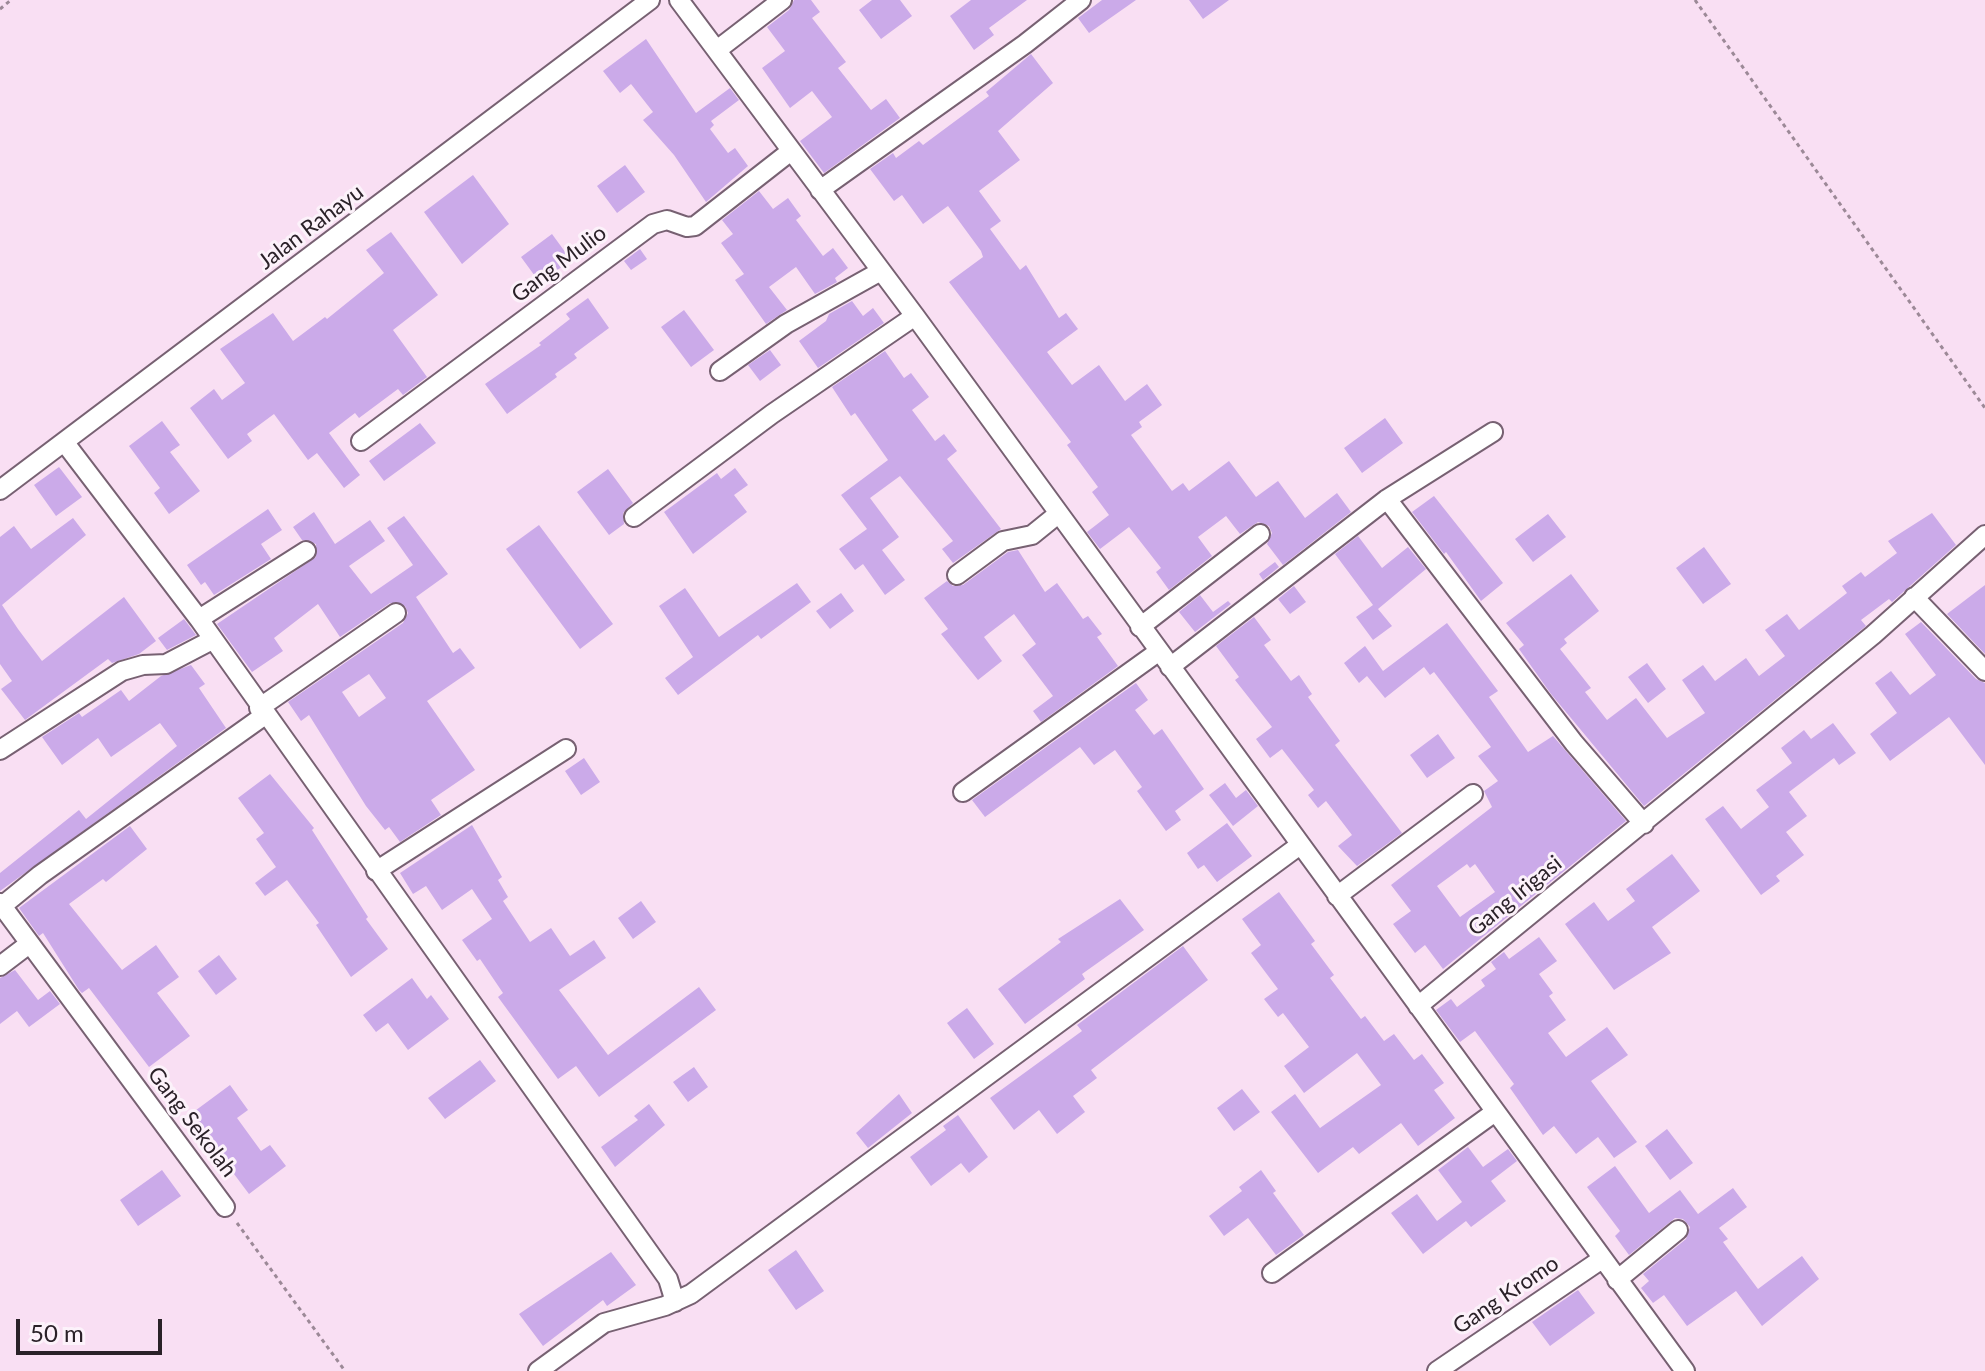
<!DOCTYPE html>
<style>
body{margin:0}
#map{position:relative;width:1985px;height:1371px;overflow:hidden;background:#f9dff3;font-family:Lato,sans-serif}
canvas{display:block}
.scale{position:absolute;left:16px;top:1319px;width:146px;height:36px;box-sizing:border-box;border:4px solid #2a2128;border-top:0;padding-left:10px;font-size:24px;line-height:28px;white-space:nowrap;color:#2a2128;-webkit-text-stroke:6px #fcf2fa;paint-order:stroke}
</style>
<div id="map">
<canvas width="1985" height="1371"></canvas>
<div class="scale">50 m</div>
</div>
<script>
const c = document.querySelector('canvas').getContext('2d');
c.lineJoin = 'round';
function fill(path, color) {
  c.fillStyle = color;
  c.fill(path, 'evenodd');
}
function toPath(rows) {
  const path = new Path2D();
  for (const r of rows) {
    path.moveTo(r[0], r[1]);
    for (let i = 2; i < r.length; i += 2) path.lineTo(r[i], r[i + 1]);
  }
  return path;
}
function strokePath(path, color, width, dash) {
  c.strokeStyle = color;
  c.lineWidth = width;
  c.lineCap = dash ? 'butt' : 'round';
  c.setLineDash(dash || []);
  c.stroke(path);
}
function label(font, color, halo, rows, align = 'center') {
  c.font = font + ' Lato,sans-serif';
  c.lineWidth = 6;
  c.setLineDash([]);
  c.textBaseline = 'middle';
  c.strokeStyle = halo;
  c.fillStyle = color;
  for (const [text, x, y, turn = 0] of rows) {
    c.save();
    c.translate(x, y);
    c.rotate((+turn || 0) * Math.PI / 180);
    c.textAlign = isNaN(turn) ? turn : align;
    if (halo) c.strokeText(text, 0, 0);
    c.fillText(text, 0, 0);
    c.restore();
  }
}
const building = toPath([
 [794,0,811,0,820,12,812,18,846,62,838,68,871,110,886,99,900,118,824,173,800,141,832,117,812,91,790,108,762,68,785,51,767,27,789,10],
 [872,0,900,0,912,16,881,39,859,10],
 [971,0,1027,0,989,28,994,35,974,50,950,16],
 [1102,0,1136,0,1089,33,1078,18],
 [1189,0,1229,0,1203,19],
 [646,39,696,113,730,88,739,100,711,121,714,125,710,129,728,153,735,148,748,166,706,202,674,155,643,120,653,112,631,84,620,93,603,71],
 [1031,54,1053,83,998,131,1020,160,979,191,1001,221,990,229,1020,270,1026,265,1059,318,1066,313,1078,329,1047,352,1072,385,1099,365,1125,401,1147,384,1162,405,1139,422,1142,427,1131,435,1172,491,1183,483,1189,491,1229,461,1256,497,1278,481,1305,518,1337,493,1351,512,1283,565,1267,544,1272,533,1269,526,1258,522,1240,534,1226,516,1198,537,1212,556,1169,590,1156,572,1161,568,1129,527,1100,549,1087,532,1109,515,1092,492,1098,487,1067,445,1071,442,949,282,983,257,981,251,948,206,923,224,902,195,894,201,870,169,893,153,896,158,919,141,923,145,989,96,986,92],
 [625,165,645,192,617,213,597,186],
 [473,175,509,224,462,264,424,212],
 [759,191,773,209,788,198,801,216,796,220,823,256,833,248,848,268,835,278,837,282,815,294,796,267,769,287,787,310,766,324,735,280,744,274,721,243,733,234,722,220],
 [391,232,438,295,393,330,427,377,403,395,398,389,359,418,355,413,329,433,360,475,344,488,317,453,308,460,274,414,247,434,252,441,228,459,190,408,214,389,222,400,245,383,220,349,273,313,293,341,325,317,327,319,384,273,366,250],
 [552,234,571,260,540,283,521,257],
 [640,249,647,259,631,270,624,261],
 [588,298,609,328,574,354,577,358,555,374,557,377,507,414,485,384,541,345,539,343,570,319,566,314],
 [852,301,863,316,873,308,884,323,818,368,799,341,826,321,829,314],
 [684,310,714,350,691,367,661,327],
 [770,350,781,365,760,381,748,365],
 [885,351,904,378,911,373,929,397,912,410,935,441,944,434,957,451,947,459,1001,529,953,563,942,549,953,541,900,476,870,498,899,537,882,550,905,580,885,595,863,564,855,570,839,549,867,529,841,495,888,460,855,413,851,416,832,387],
 [1385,418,1403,443,1362,473,1344,448],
 [162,421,180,445,170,452,200,491,169,514,154,493,160,488,129,446],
 [420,423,436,443,384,481,369,461],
 [59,467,82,497,56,516,34,485],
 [735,468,748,485,734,495,747,512,693,554,664,512,717,473,721,479],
 [608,469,633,503,623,513,624,524,609,535,577,492],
 [1434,496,1503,583,1481,601,1446,552,1444,554,1412,512],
 [268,509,282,530,261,544,271,559,214,595,205,582,201,585,187,565],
 [314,512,335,544,370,520,385,541,349,566,371,594,413,565,387,528,404,516,448,574,416,597,453,653,460,648,475,668,427,701,475,770,431,800,441,815,400,842,389,827,385,830,366,806,309,715,301,721,288,702,403,623,408,613,405,606,390,603,340,637,318,604,274,638,283,651,252,672,217,624,316,557,316,544,302,540,293,527],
 [369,674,386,698,359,717,342,692],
 [1932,513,1956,545,1892,602,1889,599,1861,620,1866,626,1644,806,1551,694,1519,649,1524,645,1506,623,1571,574,1599,611,1564,639,1567,643,1560,649,1591,688,1585,692,1607,720,1636,698,1667,738,1705,713,1682,680,1703,665,1715,681,1746,658,1759,676,1785,656,1765,630,1787,614,1799,630,1847,593,1842,586,1861,572,1865,577,1897,553,1888,541],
 [1548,514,1566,537,1533,562,1515,539],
 [73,518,86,535,2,605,18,629,42,661,124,597,156,641,139,654,112,663,108,659,25,720,1,689,12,681,0,664,0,537,14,526,31,549],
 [539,525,613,624,580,649,506,549],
 [1358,536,1382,568,1408,547,1426,569,1378,609,1392,626,1373,640,1356,617,1373,605,1335,554],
 [1704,547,1731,584,1703,604,1676,568],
 [1018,550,1045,592,1057,583,1083,619,1088,616,1102,634,1097,637,1118,666,1041,722,1033,711,1053,696,1022,655,1036,644,1014,614,984,637,1002,661,978,680,941,634,948,629,924,598,947,581,953,586,963,585,1008,552],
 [1275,562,1279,567,1263,580,1259,574],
 [797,583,811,602,761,639,758,635,678,695,665,678,693,657,659,606,685,588,719,637],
 [1985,585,1985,654,1947,614],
 [1294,586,1306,602,1290,614,1278,599],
 [841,593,854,611,830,629,816,611],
 [1200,595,1213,612,1228,601,1231,604,1195,632,1179,612],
 [1254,617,1271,640,1264,645,1291,681,1299,675,1312,694,1308,697,1340,741,1335,745,1402,833,1357,866,1338,846,1352,835,1326,801,1318,808,1308,795,1314,790,1282,749,1270,758,1256,739,1272,727,1235,680,1239,677,1216,646],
 [184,619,196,635,167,650,158,638],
 [1921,622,1976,679,1985,683,1985,765,1949,717,1890,761,1870,734,1897,713,1875,683,1891,671,1910,695,1936,675,1905,634],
 [1447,623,1498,691,1489,697,1528,752,1553,736,1626,821,1443,969,1425,945,1415,953,1393,924,1411,911,1391,885,1492,807,1484,791,1498,781,1478,756,1491,747,1434,672,1430,675,1424,667,1385,698,1367,676,1359,683,1344,663,1365,646,1383,671],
 [1467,864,1470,868,1475,864,1495,892,1460,917,1437,886],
 [1647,663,1666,689,1648,703,1628,677],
 [191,665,205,684,199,688,226,728,0,891,0,873,79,810,86,819,177,746,160,723,111,757,98,738,62,765,42,737,79,713,82,717,121,690,129,701,161,676],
 [1136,683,1148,700,1135,710,1154,735,1162,729,1204,789,1175,811,1181,820,1166,831,1137,791,1142,787,1115,750,1094,765,1080,747,985,817,972,800],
 [1833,723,1856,753,1839,765,1834,758,1789,792,1807,816,1786,832,1804,855,1776,876,1780,881,1761,895,1705,819,1723,806,1741,829,1769,807,1756,790,1792,763,1781,748,1804,730,1811,739],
 [1438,734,1455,758,1427,778,1410,755],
 [584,758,600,782,581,795,565,771],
 [270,774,314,828,312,830,368,917,366,919,388,949,351,977,316,925,319,923,287,880,265,896,255,883,276,867,256,839,264,833,238,798],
 [1225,783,1236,798,1246,790,1258,806,1233,826,1209,795],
 [1227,823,1252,856,1217,882,1204,865,1198,869,1187,853],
 [472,825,502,877,498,880,508,897,503,901,530,942,551,928,570,956,594,940,606,958,559,990,608,1055,699,987,716,1010,599,1097,576,1066,558,1079,498,997,503,993,480,959,477,961,462,940,492,919,472,889,442,910,426,886,413,894,400,873],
 [130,826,147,849,106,882,103,879,69,904,122,970,156,945,179,977,157,993,190,1036,149,1067,89,988,82,993,79,990,43,933,39,936,19,908],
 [1672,854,1700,891,1652,927,1671,953,1614,990,1565,924,1594,902,1608,921,1635,901,1626,889],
 [1279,892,1315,941,1311,944,1334,975,1330,978,1361,1019,1365,1016,1384,1041,1394,1034,1414,1060,1422,1054,1444,1083,1434,1090,1455,1118,1418,1146,1401,1123,1359,1154,1353,1147,1318,1173,1271,1112,1295,1094,1320,1128,1381,1085,1357,1053,1304,1093,1284,1066,1309,1047,1283,1013,1278,1017,1264,999,1278,989,1251,953,1261,945,1242,919],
 [1120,899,1144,930,1082,974,1085,979,1025,1024,998,989,1061,942,1058,939],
 [641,901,656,922,633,939,618,918],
 [1539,937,1557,961,1539,974,1553,993,1549,996,1566,1020,1548,1033,1566,1057,1607,1027,1628,1055,1591,1081,1637,1142,1614,1158,1598,1137,1576,1154,1554,1126,1543,1135,1510,1088,1514,1084,1475,1031,1460,1042,1436,1010,1451,999,1457,1007,1485,986,1481,980,1496,969,1491,962,1504,952,1509,959],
 [1183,946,1208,980,1091,1070,1097,1078,1073,1096,1085,1112,1057,1134,1039,1110,1014,1130,990,1098,1082,1031,1077,1025],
 [219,955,237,979,216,995,198,971],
 [15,970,38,1000,50,991,60,1004,29,1027,17,1011,0,1024,0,978],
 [412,978,427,999,431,995,449,1019,408,1050,388,1023,376,1032,363,1015],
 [967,1008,994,1044,974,1059,947,1023],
 [480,1060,496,1081,445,1119,428,1098],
 [694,1067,708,1087,688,1102,673,1082],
 [230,1085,248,1110,237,1118,261,1151,270,1145,286,1166,249,1194,228,1166,221,1171,184,1119],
 [1242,1089,1260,1112,1234,1131,1217,1108],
 [899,1094,912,1113,868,1148,856,1133],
 [649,1104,665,1125,615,1167,601,1147,638,1120,634,1116],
 [958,1115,988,1157,969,1173,961,1163,931,1186,910,1157,946,1130,943,1126],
 [1667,1129,1693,1163,1670,1180,1645,1146],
 [1468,1147,1483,1167,1508,1149,1517,1161,1491,1181,1506,1201,1471,1227,1466,1221,1423,1254,1391,1213,1417,1194,1437,1221,1462,1202,1438,1170],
 [1615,1166,1649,1213,1680,1190,1698,1214,1733,1188,1747,1207,1719,1228,1728,1239,1723,1242,1758,1289,1802,1256,1819,1279,1762,1326,1736,1291,1687,1326,1664,1295,1653,1303,1641,1288,1649,1281,1643,1274,1686,1239,1690,1227,1683,1219,1675,1218,1629,1255,1615,1236,1620,1231,1587,1187],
 [162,1170,181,1196,138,1226,120,1200],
 [1261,1170,1276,1191,1273,1193,1304,1235,1276,1255,1248,1218,1224,1236,1209,1216,1242,1191,1239,1187],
 [796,1250,824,1291,796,1310,768,1270],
 [611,1252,636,1285,607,1306,603,1300,543,1346,519,1314],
 [1578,1290,1595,1313,1550,1346,1532,1322]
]);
const path = toPath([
 [1695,0,1985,408],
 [0,9,11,0],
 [237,1223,345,1371]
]);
const minor = toPath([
 [679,0,915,316,1685,1371],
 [717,50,782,0],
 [820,190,1025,44,1081,0],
 [720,371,786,324,881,271],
 [361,441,653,224,667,220,687,227,695,226,791,151],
 [65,443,199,619,668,1279,675,1302],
 [0,490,650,0],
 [1387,499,1574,743,1644,824],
 [634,517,772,414,915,316],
 [957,575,1003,541,1032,535,1058,514],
 [1914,597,1985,671],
 [199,619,306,551],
 [1140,627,1260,534],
 [1170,667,1387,499,1493,432],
 [259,708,396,613],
 [0,750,122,671,143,665,166,664,212,640],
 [963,792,1158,652],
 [376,871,566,749],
 [1337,896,1473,794],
 [0,903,225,1207],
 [2,906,40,875,265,715],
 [0,966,29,944],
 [1418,1006,1873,635,1985,535],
 [1272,1273,1495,1112],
 [1617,1280,1678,1230],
 [538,1371,604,1323,665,1306,691,1294,1300,845],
 [1437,1371,1602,1259]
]);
const streetNames = [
 ["Jalan Rahayu",311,227,-37],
 ["Gang Mulio",559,264,-37],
 ["Gang Irigasi",1515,896,-39],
 ["Gang Sekolah",192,1122,53],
 ["Gang Kromo",1506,1295,-34]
];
fill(building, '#cbaae9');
strokePath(minor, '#776172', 22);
strokePath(path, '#9c8997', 3, [4, 4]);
strokePath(minor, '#fff', 18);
label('22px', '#2a2128', '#fcf2fa', streetNames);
</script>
